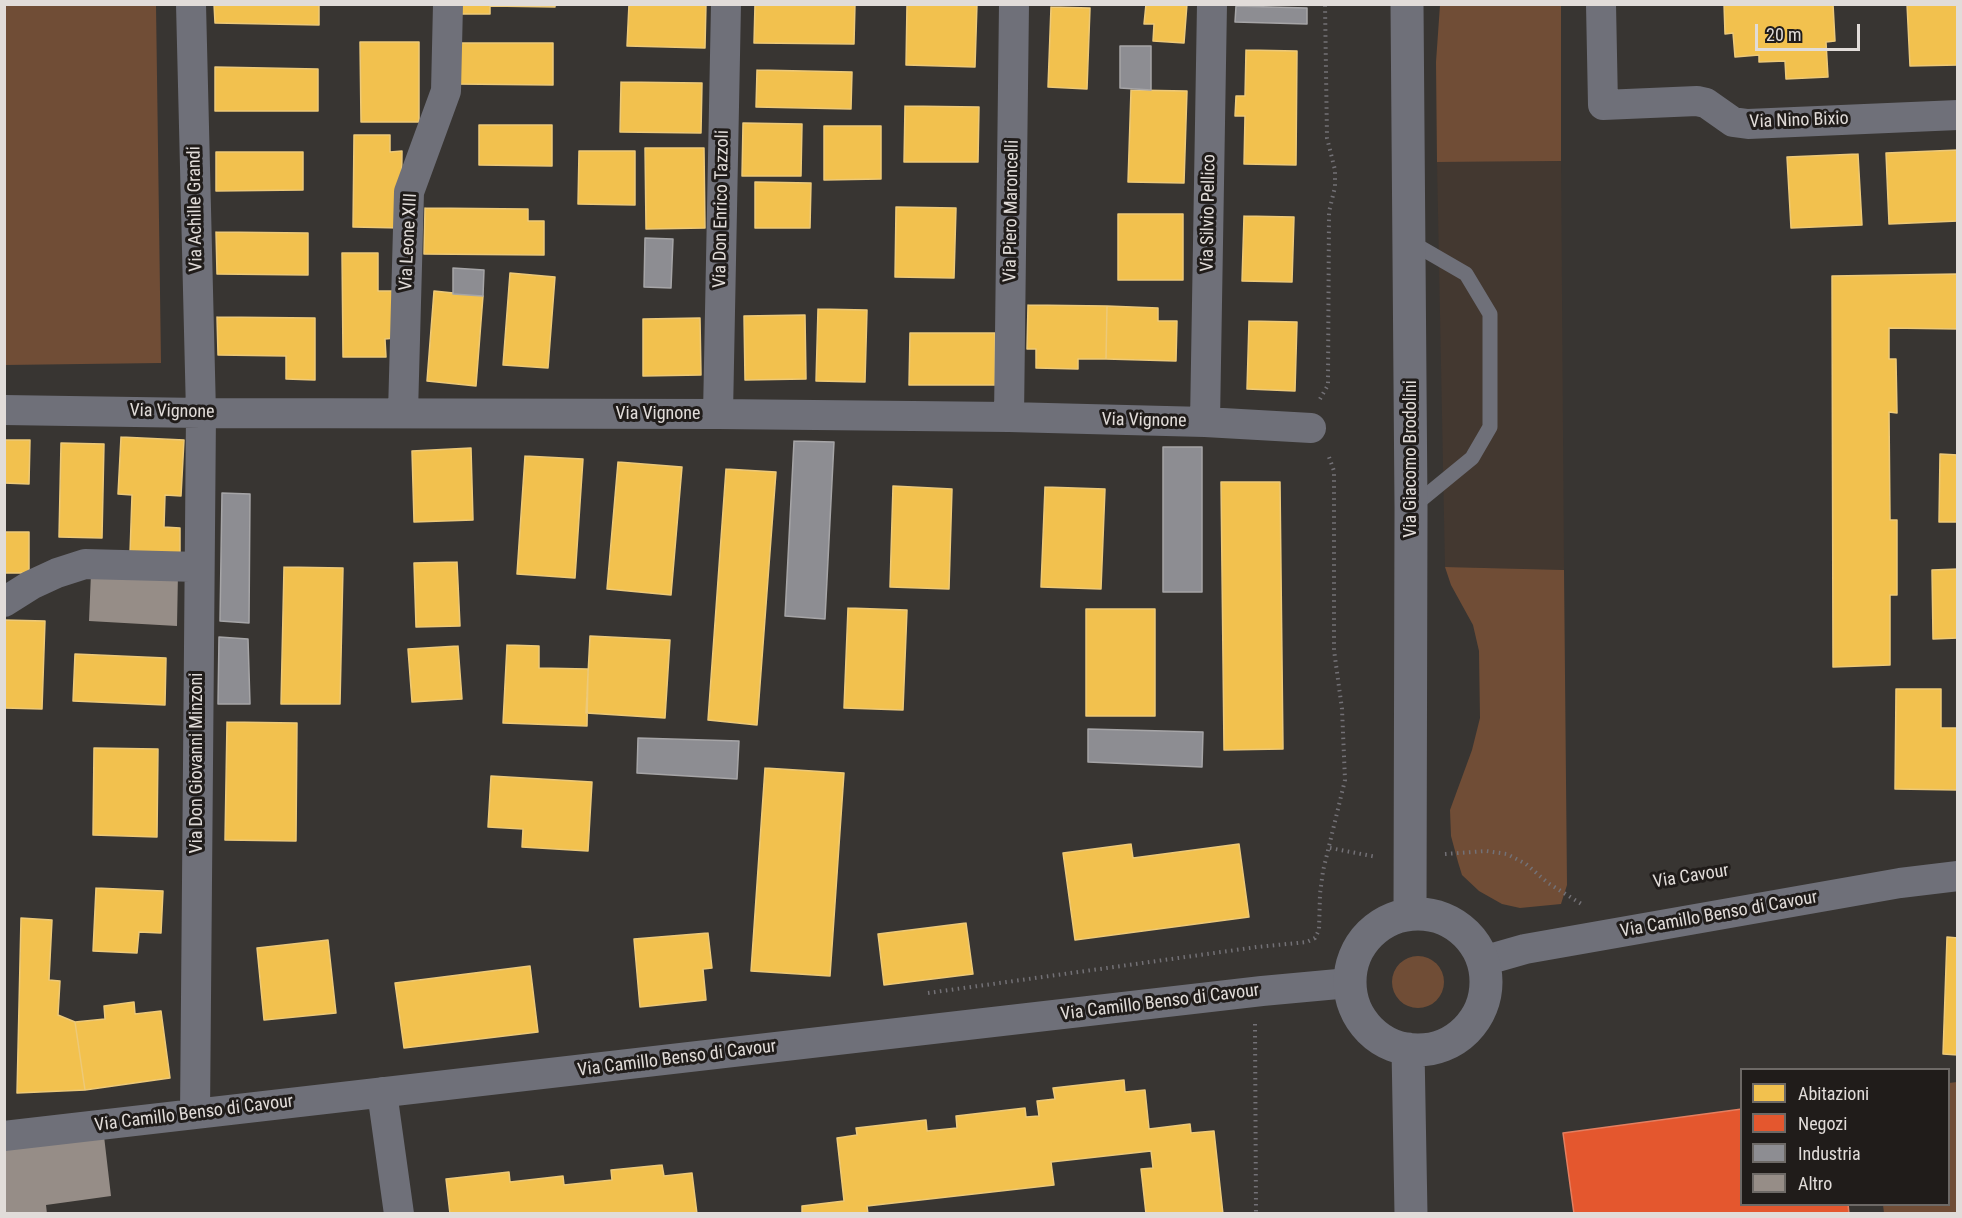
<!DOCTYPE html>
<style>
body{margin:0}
#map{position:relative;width:1962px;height:1218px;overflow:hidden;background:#383532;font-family:"Roboto Condensed",sans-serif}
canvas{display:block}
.frame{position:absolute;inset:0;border:6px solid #e1dcd9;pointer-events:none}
.legend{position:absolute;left:1740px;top:1068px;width:210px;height:138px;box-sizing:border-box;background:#201c1a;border:2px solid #6d6966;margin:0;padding:8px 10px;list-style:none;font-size:18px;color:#e1dcd9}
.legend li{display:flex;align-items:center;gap:12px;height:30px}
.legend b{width:30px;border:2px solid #6d6966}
.scale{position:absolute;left:1755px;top:24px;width:105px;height:27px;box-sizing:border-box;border:3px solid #e1dcd9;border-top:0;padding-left:8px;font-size:18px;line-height:21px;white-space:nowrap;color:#e1dcd9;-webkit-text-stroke:4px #201c1a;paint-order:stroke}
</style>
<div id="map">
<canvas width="1962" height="1218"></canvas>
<div class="frame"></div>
<ul class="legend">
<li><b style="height:16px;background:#f2c14e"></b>Abitazioni</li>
<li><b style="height:16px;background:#e4572e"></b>Negozi</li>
<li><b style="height:16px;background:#8d8d92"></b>Industria</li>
<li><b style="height:16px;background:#968d87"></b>Altro</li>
</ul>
<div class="scale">20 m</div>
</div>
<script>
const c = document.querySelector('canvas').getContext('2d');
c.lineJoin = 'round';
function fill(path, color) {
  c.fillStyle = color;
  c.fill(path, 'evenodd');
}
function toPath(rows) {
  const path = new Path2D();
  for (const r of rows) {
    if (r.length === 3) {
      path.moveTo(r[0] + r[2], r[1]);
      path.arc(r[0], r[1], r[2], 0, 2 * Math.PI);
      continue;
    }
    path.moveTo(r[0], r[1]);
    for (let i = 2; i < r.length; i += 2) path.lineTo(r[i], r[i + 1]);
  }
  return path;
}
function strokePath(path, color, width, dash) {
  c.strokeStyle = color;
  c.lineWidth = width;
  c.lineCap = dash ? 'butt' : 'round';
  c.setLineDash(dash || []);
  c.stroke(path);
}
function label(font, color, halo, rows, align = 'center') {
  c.font = font + ' "Roboto Condensed",sans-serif';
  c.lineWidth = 6;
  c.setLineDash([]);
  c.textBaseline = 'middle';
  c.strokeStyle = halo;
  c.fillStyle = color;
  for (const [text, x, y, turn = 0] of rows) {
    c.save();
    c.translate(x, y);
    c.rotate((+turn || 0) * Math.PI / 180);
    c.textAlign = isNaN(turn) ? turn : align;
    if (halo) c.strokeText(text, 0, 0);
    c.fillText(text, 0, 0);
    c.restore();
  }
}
const built = toPath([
 [1561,161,1564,570,1445,567,1437,162]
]);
const green = toPath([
 [4,5,156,5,161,363,5,365],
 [1440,5,1561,5,1561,161,1437,162,1436,62],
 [1445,567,1564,570,1567,885,1561,904,1520,908,1502,904,1479,891,1462,875,1458,862,1451,836,1450,810,1472,750,1480,718,1479,651,1473,625,1451,585],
 [1418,982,26],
 [1957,1082,1957,1213,1884,1213,1883,1205,1948,1204,1949,1083]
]);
const homes = toPath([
 [214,4,319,4,319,25,215,23,214,4],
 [457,4,555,4,555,7,490,6,490,14,457,14,457,4],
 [629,4,706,4,705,48,627,46,629,4],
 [755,4,855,4,854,44,754,43,755,4],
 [907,4,977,4,975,67,906,65,907,4],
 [1146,4,1187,4,1184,43,1153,41,1154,24,1144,24,1146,4],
 [1724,4,1833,4,1835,41,1826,42,1828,77,1786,79,1785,61,1759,62,1759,55,1735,57,1733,33,1725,34,1724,4],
 [1907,4,1958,4,1958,65,1910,66,1907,4],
 [1051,7,1090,8,1087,89,1048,87,1051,7],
 [360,42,419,42,419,122,361,122,360,42],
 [456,43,553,43,553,85,456,84,456,43],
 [1246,50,1297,51,1296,165,1244,164,1245,116,1235,116,1236,96,1245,96,1246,50],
 [215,67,318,69,318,111,215,111,215,67],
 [757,70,852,72,851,109,756,107,757,70],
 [621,82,702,83,701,133,620,132,621,82],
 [1131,90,1187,91,1184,183,1128,182,1131,90],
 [905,106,979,107,978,162,904,162,905,106],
 [743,123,802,124,801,176,742,176,743,123],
 [479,125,552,125,552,166,479,165,479,125],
 [824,126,881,126,881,179,824,180,824,126],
 [354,135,390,135,390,152,402,151,401,228,353,227,354,135],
 [645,148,704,148,705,228,646,229,645,148],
 [1958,150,1958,221,1889,224,1886,153,1958,150],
 [579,151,635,151,635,205,578,204,579,151],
 [216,152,303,152,303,190,216,191,216,152],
 [1858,154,1862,225,1791,228,1787,157,1858,154],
 [755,182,811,183,810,228,755,228,755,182],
 [896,207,956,208,954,278,895,277,896,207],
 [425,208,528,209,528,221,544,221,544,255,424,254,425,208],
 [1118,214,1183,214,1183,280,1118,280,1118,214],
 [1244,216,1294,217,1292,282,1242,281,1244,216],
 [216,232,308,233,308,275,217,274,216,232],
 [342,253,378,253,378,291,394,291,395,338,385,339,386,357,343,357,342,253],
 [510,273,555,277,548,368,503,365,510,273],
 [1958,274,1958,329,1889,328,1889,359,1896,359,1897,413,1889,412,1890,520,1897,520,1897,595,1890,595,1890,665,1833,667,1832,276,1958,274],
 [434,291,483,296,476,386,427,381,434,291],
 [1028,305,1107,306,1106,359,1078,359,1078,369,1036,368,1036,349,1027,349,1028,305],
 [1107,306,1158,308,1158,321,1177,321,1176,361,1106,359,1107,306],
 [818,309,867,310,865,382,816,381,818,309],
 [805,315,806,379,745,380,744,316,805,315],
 [217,317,315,318,315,380,286,379,286,356,218,355,217,317],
 [700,318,701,375,643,376,643,319,700,318],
 [1249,321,1297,322,1295,391,1247,389,1249,321],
 [910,333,995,333,995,385,909,385,910,333],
 [121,437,184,440,181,496,165,495,164,527,180,528,180,554,130,553,132,495,118,494,121,437],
 [4,440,30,440,29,484,4,483,4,440],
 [61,443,104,444,102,538,59,537,61,443],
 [471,448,473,520,414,522,412,451,471,448],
 [1940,454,1958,455,1958,522,1939,522,1940,454],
 [525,456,583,459,575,578,517,574,525,456],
 [618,462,682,467,671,595,607,589,618,462],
 [726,469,776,472,757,725,708,720,726,469],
 [1221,482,1280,482,1283,749,1224,750,1221,482],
 [893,486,952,489,949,589,890,587,893,486],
 [1045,487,1105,489,1101,589,1041,587,1045,487],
 [4,532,29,532,29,573,4,573,4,532],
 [457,562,460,626,416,627,414,563,457,562],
 [284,567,343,568,340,704,281,704,284,567],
 [1958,569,1958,638,1933,639,1932,570,1958,569],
 [848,608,907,610,903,710,844,708,848,608],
 [1086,609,1155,609,1155,716,1086,716,1086,609],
 [4,620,45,621,42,709,4,708,4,620],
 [590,636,670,640,665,718,586,713,590,636],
 [507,645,539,646,539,668,588,669,587,726,503,723,507,645],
 [458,646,462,699,412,702,408,649,458,646],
 [75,654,166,658,165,705,73,701,75,654],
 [1896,689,1941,689,1941,728,1958,728,1958,790,1895,789,1896,689],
 [227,722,297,723,296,841,225,840,227,722],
 [94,748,158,749,157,837,93,835,94,748],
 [765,768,844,773,830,976,751,971,765,768],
 [491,776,592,782,588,851,522,847,523,829,488,827,491,776],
 [1131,844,1133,858,1239,844,1249,917,1075,940,1063,853,1131,844],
 [96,888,163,891,161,933,139,932,137,953,93,951,96,888],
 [21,918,52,920,49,980,60,981,58,1015,75,1022,85,1090,17,1093,21,918],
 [966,923,973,974,884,985,878,934,966,923],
 [708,933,712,968,703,969,706,1000,640,1007,634,939,708,933],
 [1947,937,1958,938,1958,1055,1943,1054,1947,937],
 [328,940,336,1013,264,1020,257,948,328,940],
 [530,966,538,1032,404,1048,395,983,530,966],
 [134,1002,135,1014,161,1011,170,1078,85,1090,75,1022,105,1019,104,1006,134,1002],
 [1124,1080,1125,1092,1145,1090,1149,1129,1190,1124,1191,1133,1214,1131,1223,1214,1146,1214,1141,1169,1153,1168,1151,1151,1051,1162,1054,1185,867,1206,868,1214,802,1214,802,1206,844,1201,837,1138,857,1135,856,1128,926,1120,927,1131,957,1128,956,1116,1025,1108,1026,1117,1039,1116,1037,1101,1055,1099,1053,1088,1124,1080],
 [662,1165,664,1176,692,1173,697,1214,450,1214,446,1179,509,1172,510,1182,563,1176,564,1185,612,1180,611,1170,662,1165]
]);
const shops = toPath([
 [1742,1109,1742,1204,1848,1204,1849,1214,1574,1214,1563,1133,1742,1109]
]);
const industry = toPath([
 [1236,6,1307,8,1307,24,1235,22,1236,6],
 [1120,46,1151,46,1151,90,1120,88,1120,46],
 [645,238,673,239,671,288,644,287,645,238],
 [453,268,484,270,483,296,453,294,453,268],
 [794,441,834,442,825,619,785,616,794,441],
 [1163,447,1202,447,1202,592,1163,592,1163,447],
 [222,493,250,494,249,623,220,621,222,493],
 [219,637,248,639,250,704,218,704,219,637],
 [1088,729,1203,732,1202,767,1088,762,1088,729],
 [638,738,739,741,737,779,637,773,638,738]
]);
const building = toPath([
 [91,573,178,573,177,626,89,621],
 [104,1136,111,1196,46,1205,47,1214,6,1214,4,1150]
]);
const path = toPath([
 [1320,399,1328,385,1329,212,1335,187,1335,170,1327,138,1325,4],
 [1330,848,1377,857],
 [1445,854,1486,851,1507,854,1526,864,1548,883,1583,905],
 [928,993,1257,947,1307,942,1315,938,1319,930,1320,894,1323,871,1345,780,1342,709,1334,650,1334,471,1329,457,1327,455],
 [1255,1024,1256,1214]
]);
const service = toPath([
 [1409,241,1466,274,1490,314,1490,427,1472,458,1411,508]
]);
const minor = toPath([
 [191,4,201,413,195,1114],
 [1601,4,1603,105,1697,101,1706,103,1733,122,1748,124,1958,115],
 [4,410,201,413,718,414,1009,417,1205,422,1311,428],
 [403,413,409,192,446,91,448,4],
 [718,414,726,4],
 [1009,417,1014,4],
 [1205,422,1212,4],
 [4,602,31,585,57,573,85,564,199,567],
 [1483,961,1525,949,1900,883,1958,876],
 [382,1092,399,1214],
 [4,1136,1262,991,1349,983]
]);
const tertiary = toPath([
 [1407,4,1411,508,1410,914],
 [1418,982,68],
 [1408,1049,1411,1214]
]);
const streetNames = [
 ["Via Nino Bixio",1799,121,-2],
 ["Via Achille Grandi",196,209,-91],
 ["Via Don Enrico Tazzoli",722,209,-89],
 ["Via Piero Maroncelli",1012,211,-89],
 ["Via Silvio Pellico",1209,213,-89],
 ["Via Leone XIII",409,242,-87],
 ["Via Vignone",172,412,1],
 ["Via Vignone",658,414],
 ["Via Vignone",1144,421,1],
 ["Via Giacomo Brodolini",1411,459,-90],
 ["Via Don Giovanni Minzoni",197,763,-90],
 ["Via Cavour",1691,877,-9],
 ["Via Camillo Benso di Cavour",1719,915,-10],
 ["Via Camillo Benso di Cavour",1160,1003,-7],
 ["Via Camillo Benso di Cavour",677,1059,-7],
 ["Via Camillo Benso di Cavour",194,1114,-7]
];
fill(built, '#433830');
fill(green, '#704d36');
fill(homes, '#f2c14e');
strokePath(homes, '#edc978', 1.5);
fill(shops, '#e4572e');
strokePath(shops, '#e37f61', 1.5);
fill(industry, '#8d8d92');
strokePath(industry, '#a6a5a7', 1.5);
fill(building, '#968d87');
strokePath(path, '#737176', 4, [1.5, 4.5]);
strokePath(service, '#6f7079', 15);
strokePath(minor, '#6f7079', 30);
strokePath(tertiary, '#6f7079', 33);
label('18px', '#e1dcd9', '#201c1a', streetNames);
</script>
